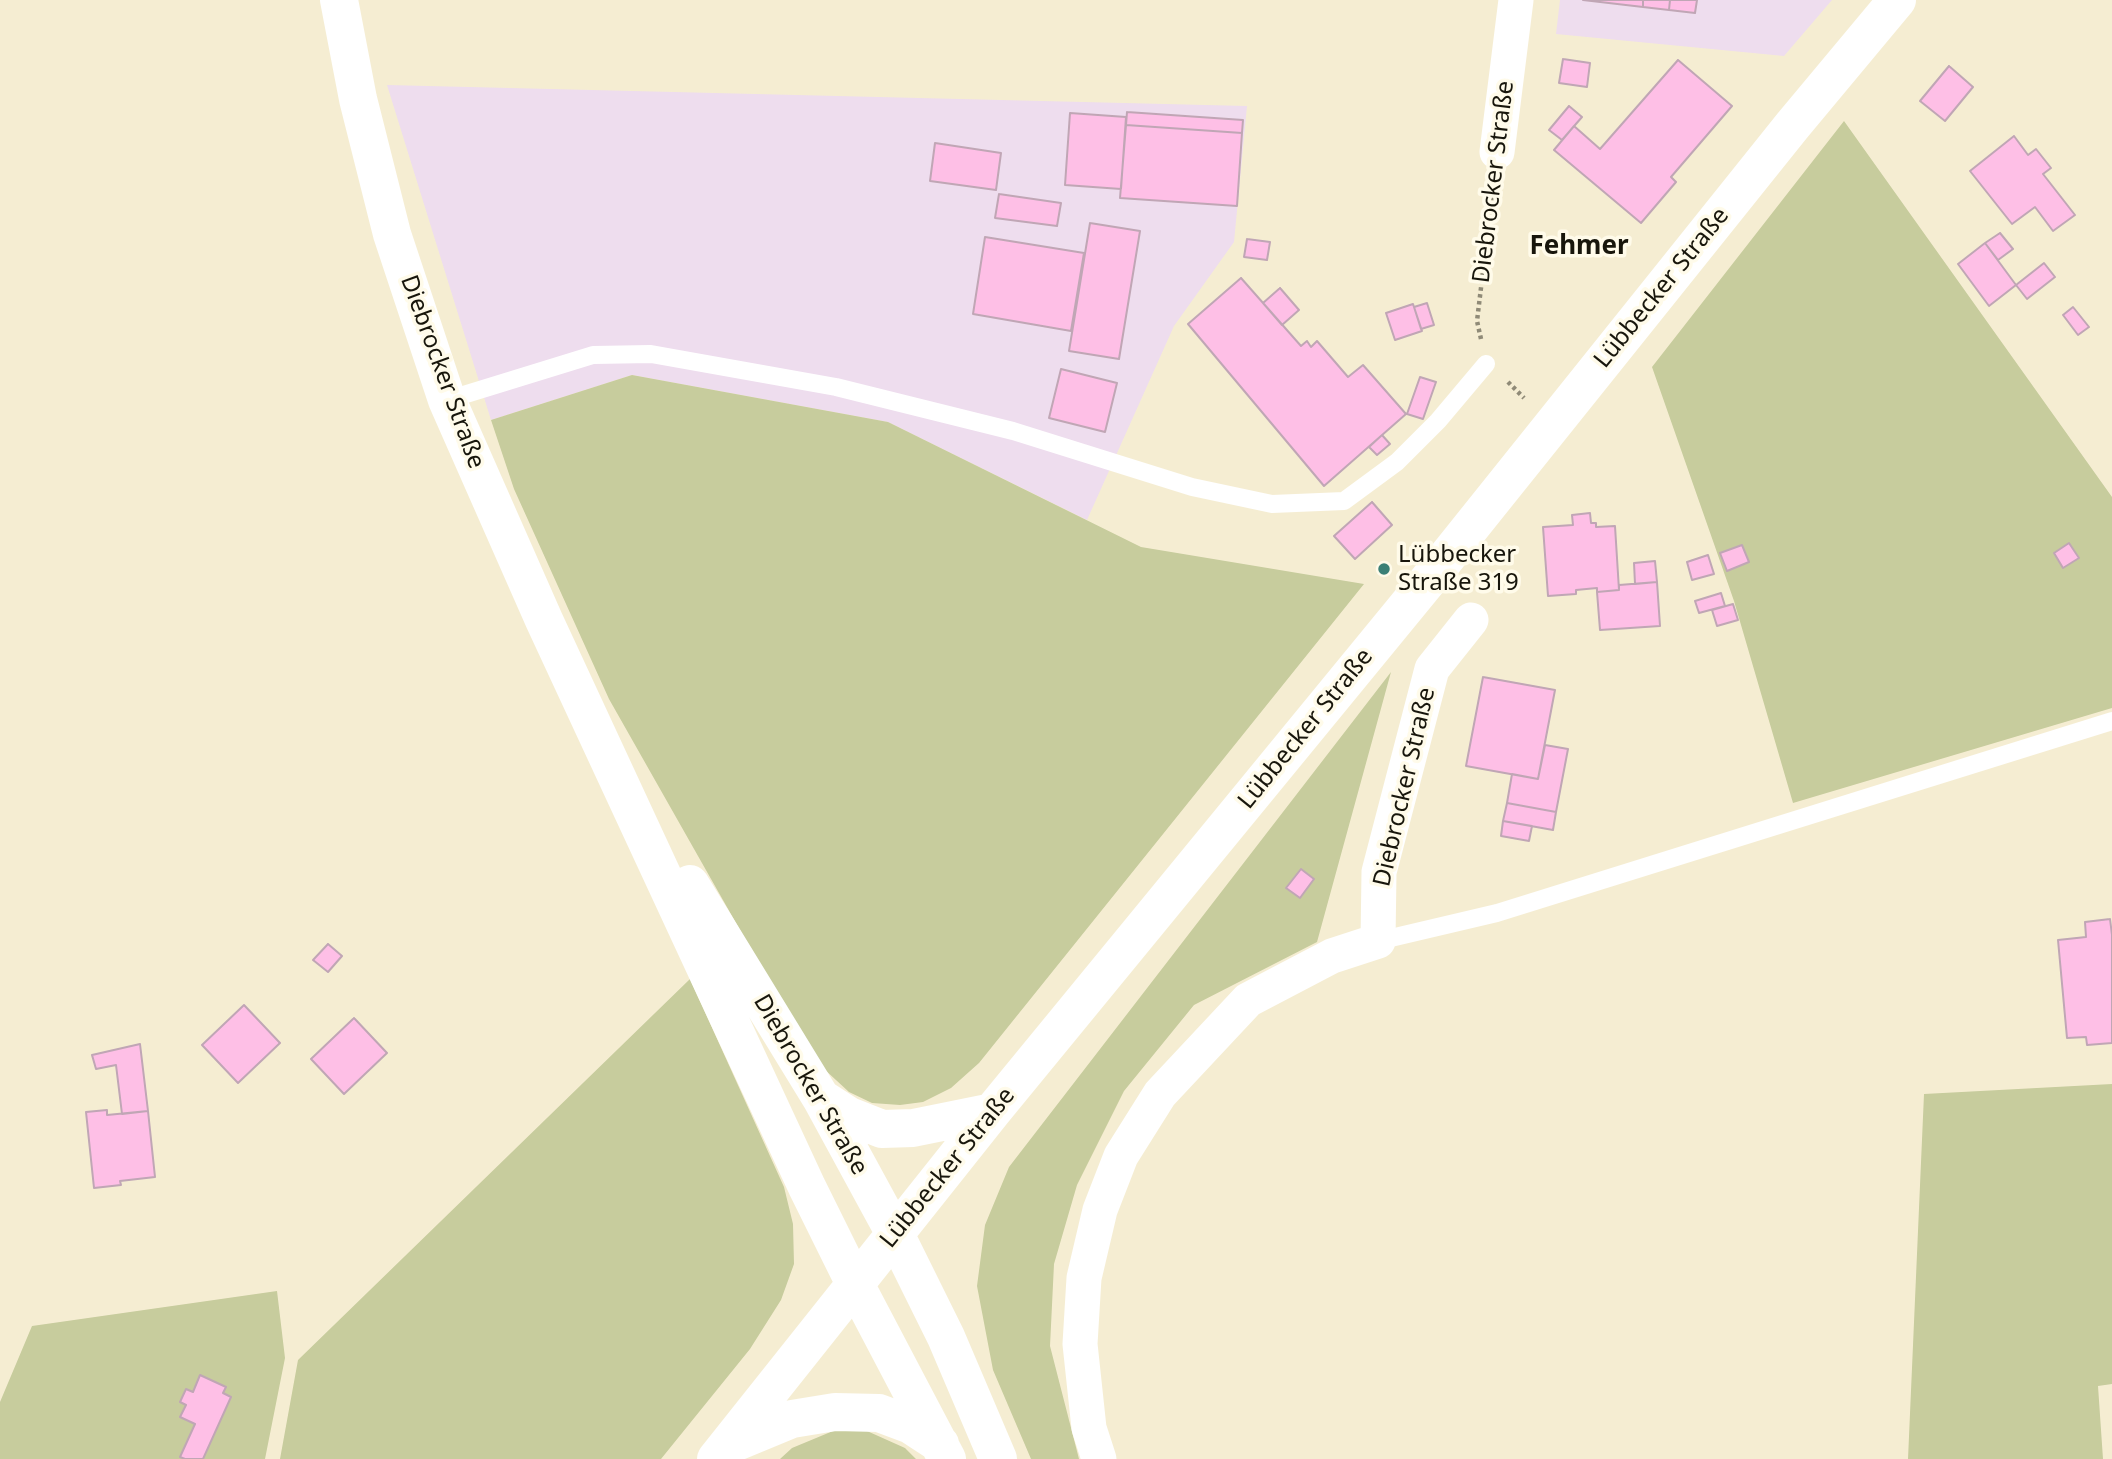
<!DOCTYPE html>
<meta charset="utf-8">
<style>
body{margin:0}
canvas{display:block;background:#f5edd2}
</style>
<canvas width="2112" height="1459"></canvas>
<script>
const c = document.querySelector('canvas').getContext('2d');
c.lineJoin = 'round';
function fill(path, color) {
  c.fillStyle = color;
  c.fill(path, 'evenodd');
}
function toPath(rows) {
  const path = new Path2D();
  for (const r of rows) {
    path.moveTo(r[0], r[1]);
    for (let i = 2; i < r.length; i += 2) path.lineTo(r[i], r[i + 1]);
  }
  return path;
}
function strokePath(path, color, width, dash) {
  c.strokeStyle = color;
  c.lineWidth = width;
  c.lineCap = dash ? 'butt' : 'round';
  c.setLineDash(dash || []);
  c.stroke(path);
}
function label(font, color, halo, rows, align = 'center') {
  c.font = font + ' "Noto Sans",sans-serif';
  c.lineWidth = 7;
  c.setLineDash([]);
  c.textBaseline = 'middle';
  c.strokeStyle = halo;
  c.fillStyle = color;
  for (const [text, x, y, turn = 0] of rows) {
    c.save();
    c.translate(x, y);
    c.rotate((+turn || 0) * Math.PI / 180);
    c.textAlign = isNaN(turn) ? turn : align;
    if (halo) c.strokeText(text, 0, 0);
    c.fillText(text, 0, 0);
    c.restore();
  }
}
const commercial = toPath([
 [1560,0,1832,0,1784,56,1556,34],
 [387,85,1247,106,1234,242,1174,326,1087,520,888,422,632,375,491,420]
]);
const green = toPath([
 [1844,121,2112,497,2112,708,1793,803,1734,601,1652,367],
 [632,375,888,422,1141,547,1364,584,979,1063,951,1088,923,1102,900,1105,872,1103,849,1092,824,1069,787,1013,609,699,514,489,491,420],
 [1391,672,1317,942,1194,1005,1124,1091,1077,1185,1054,1264,1050,1346,1079,1459,1031,1459,993,1370,977,1286,985,1225,1009,1167],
 [690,979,784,1187,793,1224,794,1264,781,1300,750,1349,661,1459,280,1459,298,1360],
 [2112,1084,2112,1384,2098,1386,2103,1459,1908,1459,1924,1094],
 [277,1291,285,1358,265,1459,0,1459,0,1402,32,1326],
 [833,1431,867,1431,905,1448,916,1459,780,1459,792,1448]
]);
const building = toPath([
 [1583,0,1643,0,1643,7,1583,0],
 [1643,0,1670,0,1669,10,1643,7,1643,0],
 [1670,0,1697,0,1695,13,1669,10,1670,0],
 [1563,59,1590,63,1587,87,1559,83,1563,59],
 [1678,60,1732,106,1671,177,1676,182,1641,223,1554,150,1574,126,1600,149,1678,60],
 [1949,66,1973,87,1945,121,1920,101,1949,66],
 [1569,106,1582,117,1562,140,1549,130,1569,106],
 [1127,112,1243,120,1242,133,1126,125,1127,112],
 [1070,113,1126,117,1121,189,1065,185,1070,113],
 [1126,125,1242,133,1237,206,1120,198,1126,125],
 [2014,136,2028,155,2036,149,2051,168,2043,174,2075,215,2053,231,2035,207,2012,224,1970,171,2014,136],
 [935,143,1001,153,996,190,930,181,935,143],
 [999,194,1061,203,1057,226,995,218,999,194],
 [1090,223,1140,231,1119,359,1069,351,1090,223],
 [2000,233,2013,249,1998,260,1985,243,2000,233],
 [985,237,1084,253,1071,331,973,314,985,237],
 [1247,239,1270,242,1267,260,1244,257,1247,239],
 [1985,243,2016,285,1989,306,1958,264,1985,243],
 [2044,263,2055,277,2027,299,2016,285,2044,263],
 [1241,278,1301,346,1307,341,1311,347,1317,341,1348,377,1363,365,1406,414,1324,486,1188,324,1241,278],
 [1280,288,1299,310,1282,325,1263,303,1280,288],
 [1427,303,1434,325,1421,329,1414,307,1427,303],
 [1413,304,1422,331,1395,340,1386,313,1413,304],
 [2073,307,2089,327,2078,335,2063,315,2073,307],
 [1061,369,1117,383,1105,432,1049,418,1061,369],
 [1420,377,1436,382,1423,419,1407,414,1420,377],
 [1382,435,1390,444,1377,455,1369,447,1382,435],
 [1372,502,1392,525,1355,559,1334,536,1372,502],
 [1590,513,1591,523,1596,523,1596,527,1615,526,1619,590,1597,592,1597,588,1576,590,1576,594,1548,596,1543,527,1573,525,1572,515,1590,513],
 [2069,543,2079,558,2063,568,2054,553,2069,543],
 [1742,545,1749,562,1727,571,1720,553,1742,545],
 [1708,555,1714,574,1692,580,1687,562,1708,555],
 [1655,561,1657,582,1635,584,1634,563,1655,561],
 [1657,582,1660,626,1600,630,1597,592,1619,590,1619,585,1657,582],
 [1721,593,1725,606,1699,613,1695,601,1721,593],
 [1733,604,1738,620,1717,626,1712,610,1733,604],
 [1483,677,1555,690,1538,779,1466,766,1483,677],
 [1545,745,1568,749,1556,812,1507,803,1512,774,1538,779,1545,745],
 [1507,803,1556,812,1553,830,1503,821,1507,803],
 [1503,821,1532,826,1529,841,1501,836,1503,821],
 [1301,869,1314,879,1300,898,1286,888,1301,869],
 [2110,919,2112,935,2112,1043,2087,1045,2086,1037,2067,1038,2058,940,2086,937,2085,922,2110,919],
 [328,944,342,956,328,972,313,960,328,944],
 [244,1005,280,1043,238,1083,202,1045,244,1005],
 [354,1018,387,1053,344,1094,311,1059,354,1018],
 [140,1044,148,1111,122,1114,116,1065,96,1069,92,1055,140,1044],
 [107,1110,107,1115,148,1111,155,1177,120,1181,121,1185,94,1188,86,1112,107,1110],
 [200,1375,226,1387,223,1393,231,1397,203,1459,185,1459,180,1457,195,1424,180,1417,186,1405,180,1402,186,1389,193,1392,200,1375]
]);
const path = toPath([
 [1481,339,1477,321,1493,188],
 [1508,382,1524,398]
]);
const service = toPath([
 [447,400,593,355,651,354,836,387,1013,431,1192,487,1272,504,1344,501,1397,462,1438,421,1486,364],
 [1378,941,1497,913,2112,721]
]);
const minor = toPath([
 [1497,152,1516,0],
 [1099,1459,1089,1428,1080,1344,1084,1278,1100,1210,1121,1156,1160,1094,1248,1000,1332,956,1378,941,1379,872,1432,669,1471,620]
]);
const secondary = toPath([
 [339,0,358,99,392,234,447,400,544,620,807,1187,855,1284,947,1459],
 [690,884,821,1098,895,1234,946,1337,998,1459],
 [821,1098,849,1116,882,1129,913,1128,992,1112],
 [729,1445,792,1419,835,1412,879,1413,911,1425,940,1444],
 [716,1459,992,1112,1430,578,1792,126,1897,0]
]);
const markers = [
 [1384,569,7,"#3b8076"]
];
const streetNames = [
 ["Diebrocker Straße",1494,182,-83],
 ["Lübbecker Straße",1662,288,-51],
 ["Diebrocker Straße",442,372,70],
 ["Lübbecker Straße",1306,729,-51],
 ["Diebrocker Straße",1405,787,-77],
 ["Diebrocker Straße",810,1085,60],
 ["Lübbecker Straße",948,1168,-51]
];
const poiNames = [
 ["Lübbecker",1398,555],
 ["Straße 319",1398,583]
];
const neighbourhoodNames = [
 ["Fehmer",1579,247]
];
fill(commercial, '#ede');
fill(green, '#c7cc9d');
fill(building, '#febfe6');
strokePath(building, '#c0a6b5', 2);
strokePath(path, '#8f8a77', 4.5, [3.5, 3.5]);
strokePath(service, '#fff', 18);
strokePath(minor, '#fff', 35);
strokePath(secondary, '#fff', 38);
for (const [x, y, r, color] of markers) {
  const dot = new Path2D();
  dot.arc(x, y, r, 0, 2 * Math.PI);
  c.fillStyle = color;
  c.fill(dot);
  strokePath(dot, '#fffbea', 2.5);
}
label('24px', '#18160c', '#fffbea', streetNames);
label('24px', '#18160c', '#fffbea', poiNames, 'left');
label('bold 26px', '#18160c', '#fffbea', neighbourhoodNames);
</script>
